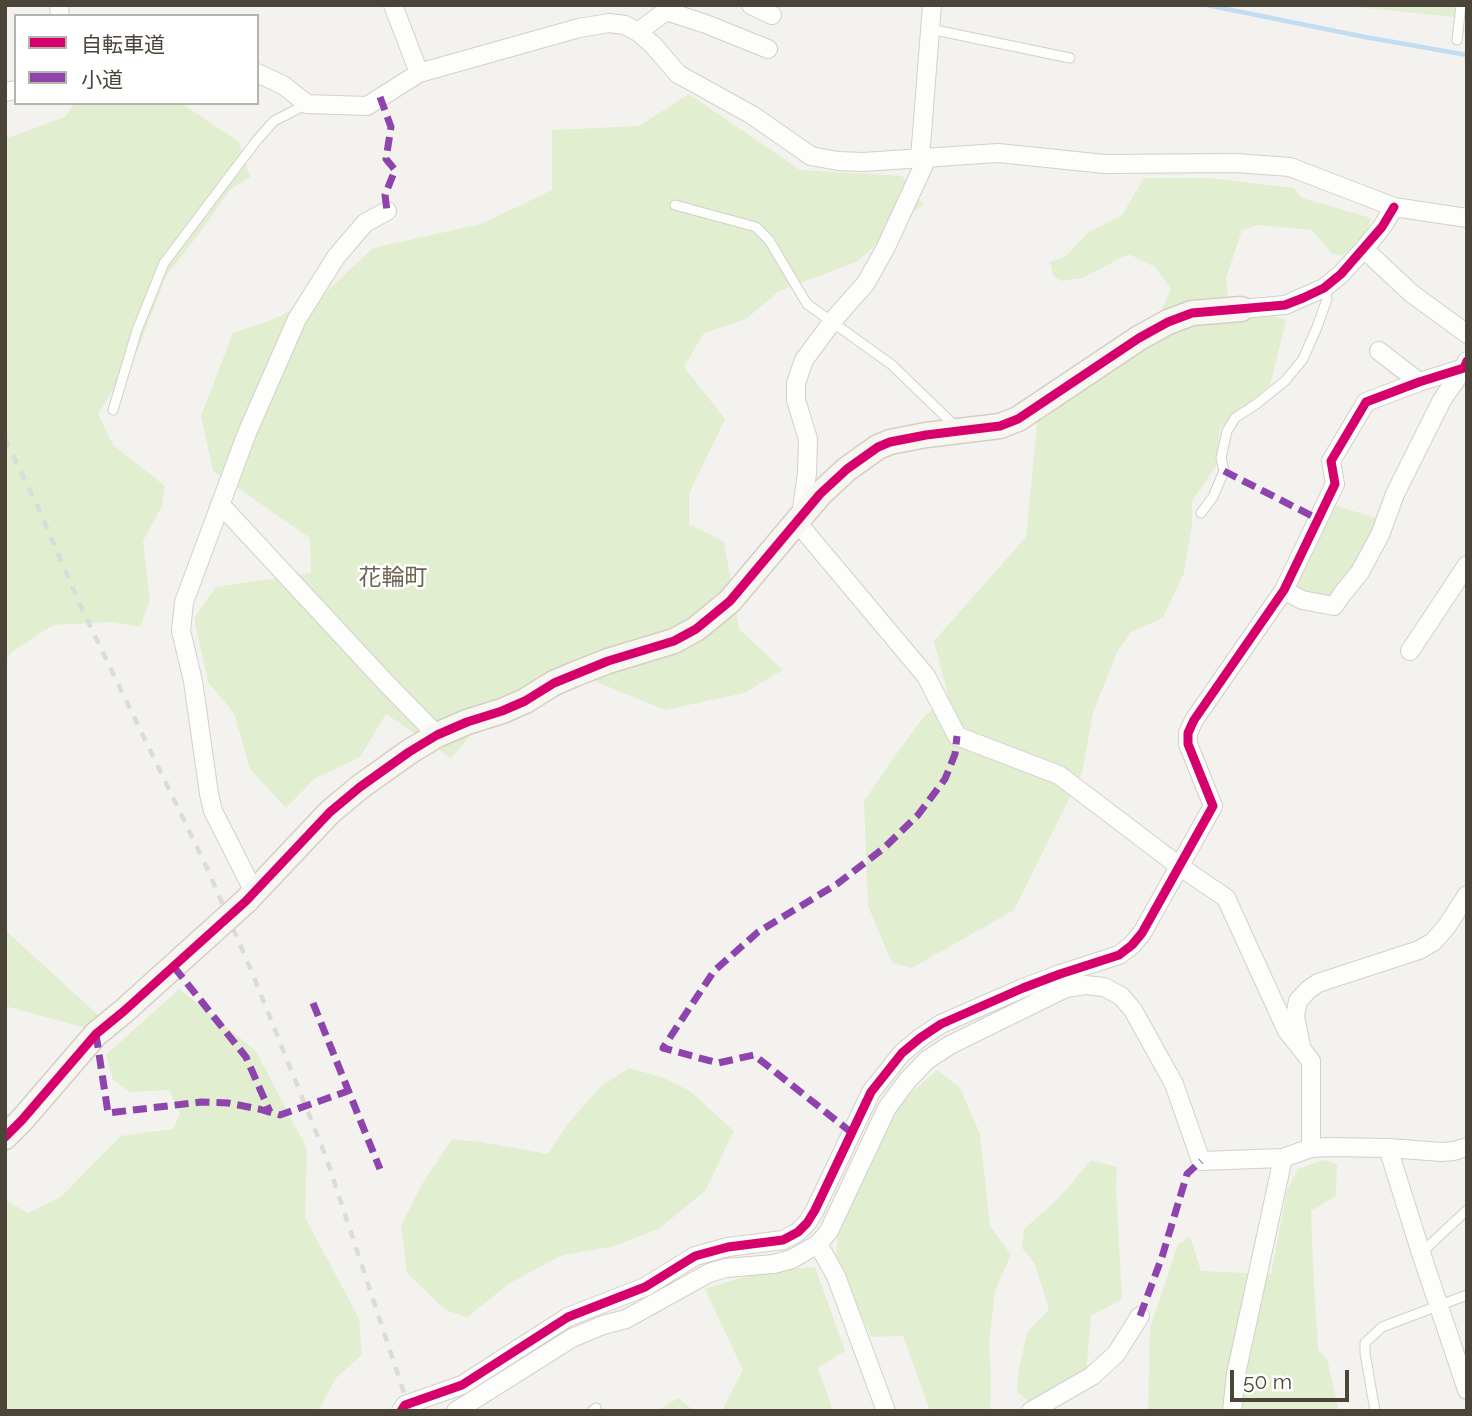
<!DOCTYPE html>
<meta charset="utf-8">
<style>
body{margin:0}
#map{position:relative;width:1472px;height:1416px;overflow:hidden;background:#f4f2ee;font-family:Raleway,"Noto Sans JP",sans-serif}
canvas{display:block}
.frame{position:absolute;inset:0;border:7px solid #4b4439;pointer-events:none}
.legend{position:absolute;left:14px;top:14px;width:245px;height:91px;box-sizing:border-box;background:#fff;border:2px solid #b7b4b0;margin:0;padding:9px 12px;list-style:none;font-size:21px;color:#4b4439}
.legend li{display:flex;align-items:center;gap:14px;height:35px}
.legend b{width:35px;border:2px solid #b7b4b0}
.scale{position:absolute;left:1230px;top:1370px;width:119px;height:32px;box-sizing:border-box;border:4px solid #4b4439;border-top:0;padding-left:9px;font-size:21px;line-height:24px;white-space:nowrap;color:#4b4439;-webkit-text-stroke:5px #fff;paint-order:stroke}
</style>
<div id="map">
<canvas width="1472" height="1416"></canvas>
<div class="frame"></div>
<ul class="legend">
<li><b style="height:9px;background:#d6006c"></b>自転車道</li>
<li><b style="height:9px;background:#8e44ad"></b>小道</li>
</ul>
<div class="scale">50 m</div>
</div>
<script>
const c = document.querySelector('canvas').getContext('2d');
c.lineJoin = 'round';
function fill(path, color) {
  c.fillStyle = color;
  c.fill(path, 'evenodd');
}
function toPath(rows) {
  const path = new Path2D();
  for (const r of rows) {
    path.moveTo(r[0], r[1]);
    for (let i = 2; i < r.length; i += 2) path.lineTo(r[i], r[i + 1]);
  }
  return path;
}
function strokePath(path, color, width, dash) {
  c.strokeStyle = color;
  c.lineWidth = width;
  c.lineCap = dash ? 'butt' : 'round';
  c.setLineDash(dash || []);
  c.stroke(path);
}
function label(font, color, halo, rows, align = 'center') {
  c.font = font + ' Raleway,"Noto Sans JP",sans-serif';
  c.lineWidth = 5;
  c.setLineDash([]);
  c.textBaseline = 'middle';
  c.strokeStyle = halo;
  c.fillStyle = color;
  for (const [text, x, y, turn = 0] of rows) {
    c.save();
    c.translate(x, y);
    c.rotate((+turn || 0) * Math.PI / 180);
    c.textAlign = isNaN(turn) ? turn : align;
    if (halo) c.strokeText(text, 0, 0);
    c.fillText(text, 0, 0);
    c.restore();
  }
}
const green = toPath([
 [1337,5,1461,5,1454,17],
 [689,94,800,170,902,176,923,204,856,262,779,291,746,319,704,333,684,367,725,419,689,494,689,524,724,542,739,629,783,670,744,693,665,710,558,666,479,726,451,758,386,714,360,757,314,779,286,808,250,769,234,713,208,682,194,618,216,587,311,573,310,538,213,471,201,416,233,333,274,319,324,294,373,248,481,224,552,190,552,130,639,126],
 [75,103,181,103,239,142,250,177,230,190,201,231,166,276,137,352,98,414,113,445,165,486,162,506,143,541,150,600,140,627,111,622,53,625,12,652,5,660,5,139,65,117],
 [1144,178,1209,178,1293,188,1302,198,1371,218,1366,237,1342,256,1331,253,1312,230,1258,225,1242,230,1226,278,1230,321,1274,316,1286,320,1270,385,1220,428,1216,466,1192,501,1192,526,1184,573,1163,618,1131,632,1117,652,1093,713,1082,772,1014,910,912,968,892,963,868,906,864,801,890,763,922,719,948,695,934,641,1026,537,1038,415,1160,314,1171,289,1155,267,1129,254,1082,278,1062,281,1053,276,1050,262,1065,257,1089,232,1122,215],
 [1333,505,1380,519,1375,536,1332,601,1302,595,1296,585],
 [5,930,98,1015,86,1028,5,1006],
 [179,989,256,1051,307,1149,305,1218,359,1318,362,1355,336,1378,318,1411,5,1411,5,1200,28,1213,62,1196,121,1136,173,1129,180,1114,169,1090,130,1092,113,1080,106,1055],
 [629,1068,664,1078,691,1092,734,1131,705,1191,660,1228,614,1246,560,1256,510,1283,467,1317,445,1310,407,1273,401,1225,424,1181,452,1139,480,1142,548,1154,566,1126,600,1087],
 [937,1070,960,1088,980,1134,990,1226,1011,1255,995,1291,989,1342,991,1382,990,1411,930,1411,903,1336,871,1337,836,1258,838,1232,874,1151,906,1097],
 [1091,1160,1117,1167,1116,1188,1122,1299,1091,1316,1086,1373,1029,1401,1017,1392,1018,1374,1027,1332,1049,1310,1035,1264,1022,1248,1024,1229,1058,1199],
 [1323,1160,1337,1164,1336,1196,1311,1211,1313,1264,1318,1350,1327,1359,1338,1407,1338,1411,1148,1411,1150,1328,1178,1244,1190,1237,1201,1271,1271,1274,1287,1190,1298,1169],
 [815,1267,845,1351,818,1368,833,1411,722,1411,743,1370,705,1289,763,1271],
 [678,1398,694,1411,657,1411]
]);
const stream = toPath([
 [1207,5,1365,37,1467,55]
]);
const lane = toPath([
 [930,29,1070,58],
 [1457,40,1461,5],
 [675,205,756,227,769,240,807,304,892,365,956,427],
 [113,410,137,330,164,263,257,140,274,121,307,104],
 [1201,513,1213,497,1224,471,1221,458,1227,431,1235,418,1255,405,1285,381,1303,359,1317,327,1327,299,1324,288],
 [1421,1253,1467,1210],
 [592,1411,596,1408],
 [1375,1411,1365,1353,1365,1343,1382,1327,1467,1295]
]);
const street = toPath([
 [59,5,60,16],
 [393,5,419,73],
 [751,5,772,15],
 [666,11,706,24,768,49],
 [638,32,666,11,669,5],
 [257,73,283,85,307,104,367,106,419,73,579,28,609,23,625,25,638,32,653,45,678,74,752,115,811,156,838,161,863,162,998,153,1105,164,1236,163,1290,167,1394,207,1467,218],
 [5,92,16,90],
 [920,158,932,5],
 [1364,249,1411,293,1467,334],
 [1241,309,1285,305,1324,288,1341,274,1364,249,1382,227,1394,207],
 [1379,351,1419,382],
 [220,504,387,684,437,735],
 [801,516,807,473,808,439,796,400,796,383,804,360,835,318,866,283,886,247,927,158],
 [796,521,926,676,957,736,1059,775,1179,866,1226,898,1287,1031,1311,1061,1311,1148],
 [1284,590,1302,600,1334,606,1343,593,1360,572,1380,535,1395,494,1442,400,1464,368],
 [1410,651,1467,565],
 [254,892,213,811,209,794,193,681,181,631,184,602,247,433,297,319,336,257,365,223,387,211],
 [1066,988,1085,985,1104,987,1121,996,1133,1010,1174,1084,1201,1161,1283,1158,1311,1148,1329,1147,1388,1148,1442,1152,1454,1151,1467,1147],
 [1301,1046,1295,1016,1298,1001,1308,990,1318,983,1419,950,1433,942,1447,926,1467,895],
 [1388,1148,1421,1253,1467,1390],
 [818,1244,836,1276,886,1411],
 [401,1411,405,1405,462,1385,568,1317,645,1287,695,1256,728,1247,783,1240,798,1232,807,1223,815,1210,871,1092,902,1053,920,1038,941,1024,1023,988,1060,974,1119,955,1132,945,1142,933,1213,806,1188,744,1188,733,1194,720,1284,590,1335,484,1331,461,1366,402,1419,382,1464,368,1467,361],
 [456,1411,572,1338,603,1325,626,1319,709,1273,726,1268,774,1264,792,1259,818,1244,829,1231,887,1108,907,1081,927,1060,950,1045,1066,988,1060,974],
 [1031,1411,1092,1376,1116,1354,1140,1316],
 [1232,1411,1236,1374,1283,1158]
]);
const secondary = toPath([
 [246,901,330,812,360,787,409,752,437,735,467,722,502,711,525,701,554,683,575,674,608,661,674,641,696,629,730,601,820,494,847,469,878,447,890,442,926,435,1000,426,1018,419,1139,338,1168,322,1192,313,1241,309],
 [5,1137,22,1120,96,1034,124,1011,206,937]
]);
const rail = toPath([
 [5,439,37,505,80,605,207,868,251,970,326,1157,410,1411]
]);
const secondaryBridge = toPath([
 [206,937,246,901]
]);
const quiet = toPath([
 [380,97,391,127,386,159,395,170,385,195,387,211],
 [1224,471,1318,519],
 [174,967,246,1057,270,1112],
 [313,1003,380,1169],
 [96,1034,108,1113,201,1102,228,1103,259,1109,280,1115,348,1091],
 [852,1133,754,1055,718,1063,663,1048,714,971,758,932,837,884,884,848,918,815,945,779,955,754,957,736],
 [1140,1316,1162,1257,1187,1174,1201,1161]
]);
const cycleway = toPath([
 [5,1137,22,1120,96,1034,124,1011,246,901,330,812,360,787,409,752,437,735,467,722,502,711,525,701,554,683,608,661,674,641,696,629,730,601,820,494,847,469,878,447,890,442,926,435,1000,426,1018,419,1139,338,1168,322,1192,313,1285,305,1303,298,1324,288,1341,274,1382,227,1394,207],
 [401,1411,405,1405,462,1385,568,1317,645,1287,695,1256,728,1247,783,1240,798,1232,807,1223,815,1210,871,1092,902,1053,920,1038,941,1024,1023,988,1060,974,1119,955,1132,945,1142,933,1213,806,1188,744,1188,733,1194,720,1284,590,1335,484,1331,461,1366,402,1419,382,1464,368,1467,361]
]);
const neighbourhoodNames = [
 ["花輪町",393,578]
];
fill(green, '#e1eecf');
strokePath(stream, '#c0ddf1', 4.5);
strokePath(lane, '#d2d0cb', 11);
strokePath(street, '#d2d0cb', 20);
strokePath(secondary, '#d3cfc5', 27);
strokePath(lane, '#fdfdfc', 9);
strokePath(street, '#fdfdfc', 18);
strokePath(secondary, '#f7f6f1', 24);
strokePath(rail, '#dbdbda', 4.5, [9, 9]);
strokePath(secondaryBridge, '#d3cfc5', 27, []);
strokePath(secondaryBridge, '#f7f6f1', 24);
strokePath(quiet, '#8e44ad', 7, [14, 7]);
strokePath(cycleway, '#d6006c', 9);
label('23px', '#6e6250', '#fff', neighbourhoodNames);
</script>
